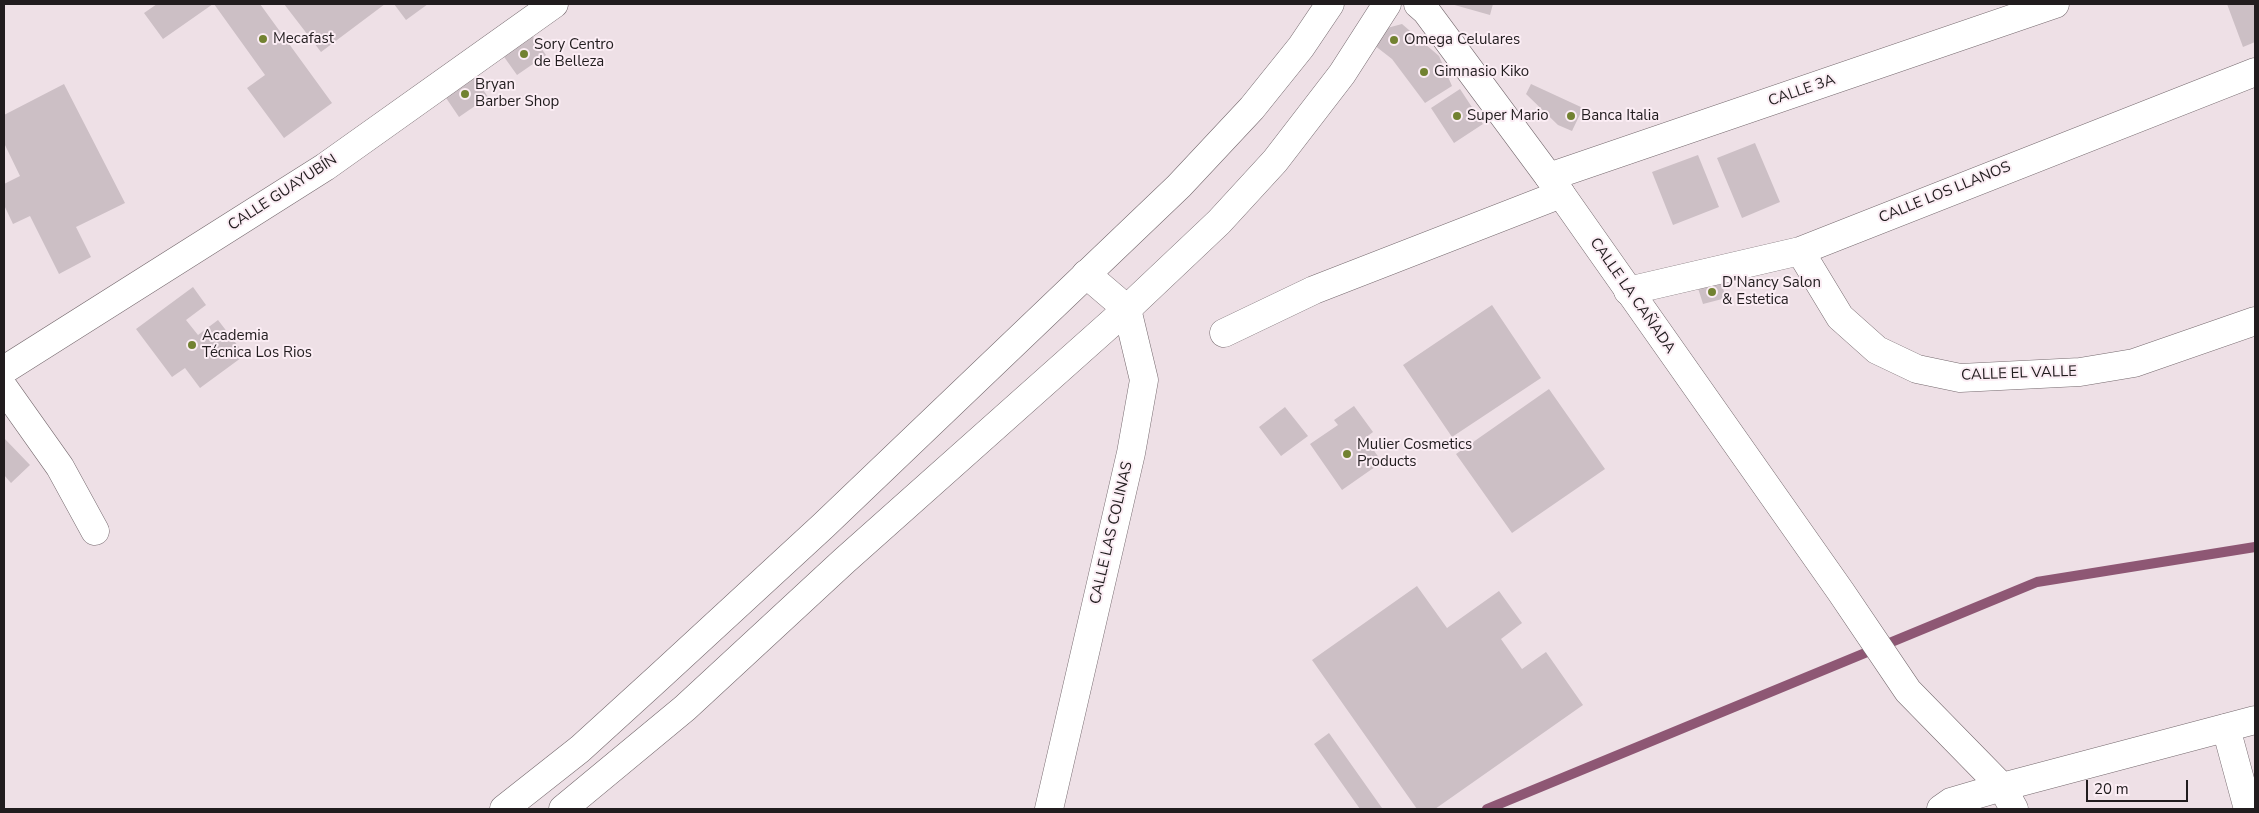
<!DOCTYPE html>
<meta charset="utf-8">
<style>
body{margin:0}
#map{position:relative;width:2259px;height:813px;overflow:hidden;background:#eee0e6;font-family:"Nunito Sans",sans-serif}
canvas{display:block}
.frame{position:absolute;inset:0;border:5px solid #211c1e;pointer-events:none}
.scale{position:absolute;left:2086px;top:780px;width:102px;height:22px;box-sizing:border-box;border:2px solid #211c1e;border-top:0;padding-left:6px;font-size:15px;line-height:18px;white-space:nowrap;color:#211c1e;-webkit-text-stroke:4px #fbedf4;paint-order:stroke}
</style>
<div id="map">
<canvas width="2259" height="813"></canvas>
<div class="frame"></div>
<div class="scale">20 m</div>
</div>
<script>
const c = document.querySelector('canvas').getContext('2d');
c.lineJoin = 'round';
function toPath(rows) {
  const path = new Path2D();
  for (const r of rows) {
    path.moveTo(r[0], r[1]);
    for (let i = 2; i < r.length; i += 2) path.lineTo(r[i], r[i + 1]);
  }
  return path;
}
function strokePath(path, color, width, dash) {
  c.strokeStyle = color;
  c.lineWidth = width;
  c.lineCap = dash ? 'butt' : 'round';
  c.setLineDash(dash || []);
  c.stroke(path);
}
function fill(path, color) {
  c.fillStyle = color;
  c.fill(path, 'evenodd');
}
function label(font, color, halo, rows, align = 'center') {
  c.font = font + ' "Nunito Sans",sans-serif';
  c.lineWidth = 4;
  c.setLineDash([]);
  c.textBaseline = 'middle';
  c.strokeStyle = halo;
  c.fillStyle = color;
  for (const [text, x, y, turn = 0] of rows) {
    c.save();
    c.translate(x, y);
    c.rotate((+turn || 0) * Math.PI / 180);
    c.textAlign = isNaN(turn) ? turn : align;
    if (halo) c.strokeText(text, 0, 0);
    c.fillText(text, 0, 0);
    c.restore();
  }
}
const stream = toPath([
 [1487,809,2037,582,2255,547]
]);
const building = toPath([
 [157,4,213,4,163,39,144,13],
 [214,4,260,4,332,103,284,138,247,88,265,75],
 [284,4,385,4,321,52],
 [394,4,428,4,406,20],
 [1451,4,1493,4,1490,15],
 [2227,4,2255,4,2255,42,2243,47],
 [1402,24,1439,56,1452,86,1425,103,1392,59,1374,45,1387,28],
 [531,34,546,55,517,75,502,54],
 [471,72,488,97,459,117,442,92],
 [64,84,125,203,76,227,91,257,59,274,30,216,13,224,4,205,4,184,20,176,4,143,4,115],
 [1531,84,1583,108,1572,131,1558,125,1526,94],
 [1460,89,1483,124,1454,143,1431,108],
 [1755,143,1780,202,1742,218,1717,158],
 [1698,155,1719,207,1673,225,1652,172],
 [1720,279,1726,298,1703,304,1697,285],
 [193,287,206,305,186,320,198,335,218,320,245,355,200,388,185,368,172,377,136,329],
 [1492,305,1541,378,1452,437,1403,365],
 [1549,389,1605,469,1512,533,1456,454],
 [1354,406,1373,432,1365,438,1382,462,1342,490,1310,444,1338,425,1334,420],
 [1285,407,1308,436,1281,456,1259,427],
 [4,438,30,465,11,483,4,475],
 [1417,586,1447,628,1499,591,1522,623,1501,639,1522,669,1546,652,1583,705,1435,809,1417,809,1312,660],
 [1329,733,1382,808,1379,809,1360,809,1314,744]
]);
const minor = toPath([
 [1549,177,2055,4],
 [1800,251,1840,317,1877,350,1917,369,1960,378,2080,372,2134,363,2255,321],
 [1628,291,1800,251,2255,72],
 [1224,333,1314,290,1561,194],
 [4,370,325,167,554,4],
 [4,388,60,467,95,531],
 [2226,728,2248,809],
 [1049,809,1131,453,1144,380,1127,309,1086,274],
 [1941,809,1951,802,2002,787,2014,809]
]);
const major = toPath([
 [1418,4,1426,11,1549,177,1841,592,1908,691,2002,787,2255,720],
 [504,809,580,749,658,678,823,526,1179,186,1252,108,1301,47,1330,4],
 [563,809,685,708,844,561,1127,309,1219,222,1275,161,1342,74,1387,4]
]);
const markers = [
 [263,39,5,"#728231"],
 [1394,40,5,"#728231"],
 [524,54,5,"#728231"],
 [1424,72,5,"#728231"],
 [465,94,5,"#728231"],
 [1457,116,5,"#728231"],
 [1571,116,5,"#728231"],
 [1712,292,5,"#728231"],
 [192,345,5,"#728231"],
 [1347,454,5,"#728231"]
];
const poiNames = [
 ["Mecafast",273,39],
 ["Omega Celulares",1404,40],
 ["Sory Centro",534,45],
 ["de Belleza",534,62],
 ["Gimnasio Kiko",1434,72],
 ["Bryan",475,85],
 ["Barber Shop",475,102],
 ["Super Mario",1467,116],
 ["Banca Italia",1581,116],
 ["D'Nancy Salon",1722,283],
 ["& Estetica",1722,300],
 ["Academia",202,336],
 ["Técnica Los Rios",202,353],
 ["Mulier Cosmetics",1357,445],
 ["Products",1357,462]
];
const streetNames = [
 ["CALLE 3A",1802,91,-19],
 ["CALLE GUAYUBÍN",283,193,-33],
 ["CALLE LOS LLANOS",1945,193,-22],
 ["CALLE LA CAÑADA",1632,296,55],
 ["CALLE EL VALLE",2019,374,-2],
 ["CALLE LAS COLINAS",1112,533,-77]
];
strokePath(stream, '#8e5774', 10);
fill(building, '#ccbfc5');
strokePath(minor, '#75696e', 29);
strokePath(major, '#75696e', 29);
strokePath(minor, '#fff', 28);
strokePath(major, '#fff', 28);
for (const [x, y, r, color] of markers) {
  const dot = new Path2D();
  dot.arc(x, y, r, 0, 2 * Math.PI);
  c.fillStyle = color;
  c.fill(dot);
  strokePath(dot, '#fbedf4', 2);
}
label('15px', '#211c1e', '#fbedf4', poiNames, 'left');
label('15px', '#211c1e', '#fbedf4', streetNames);
</script>
